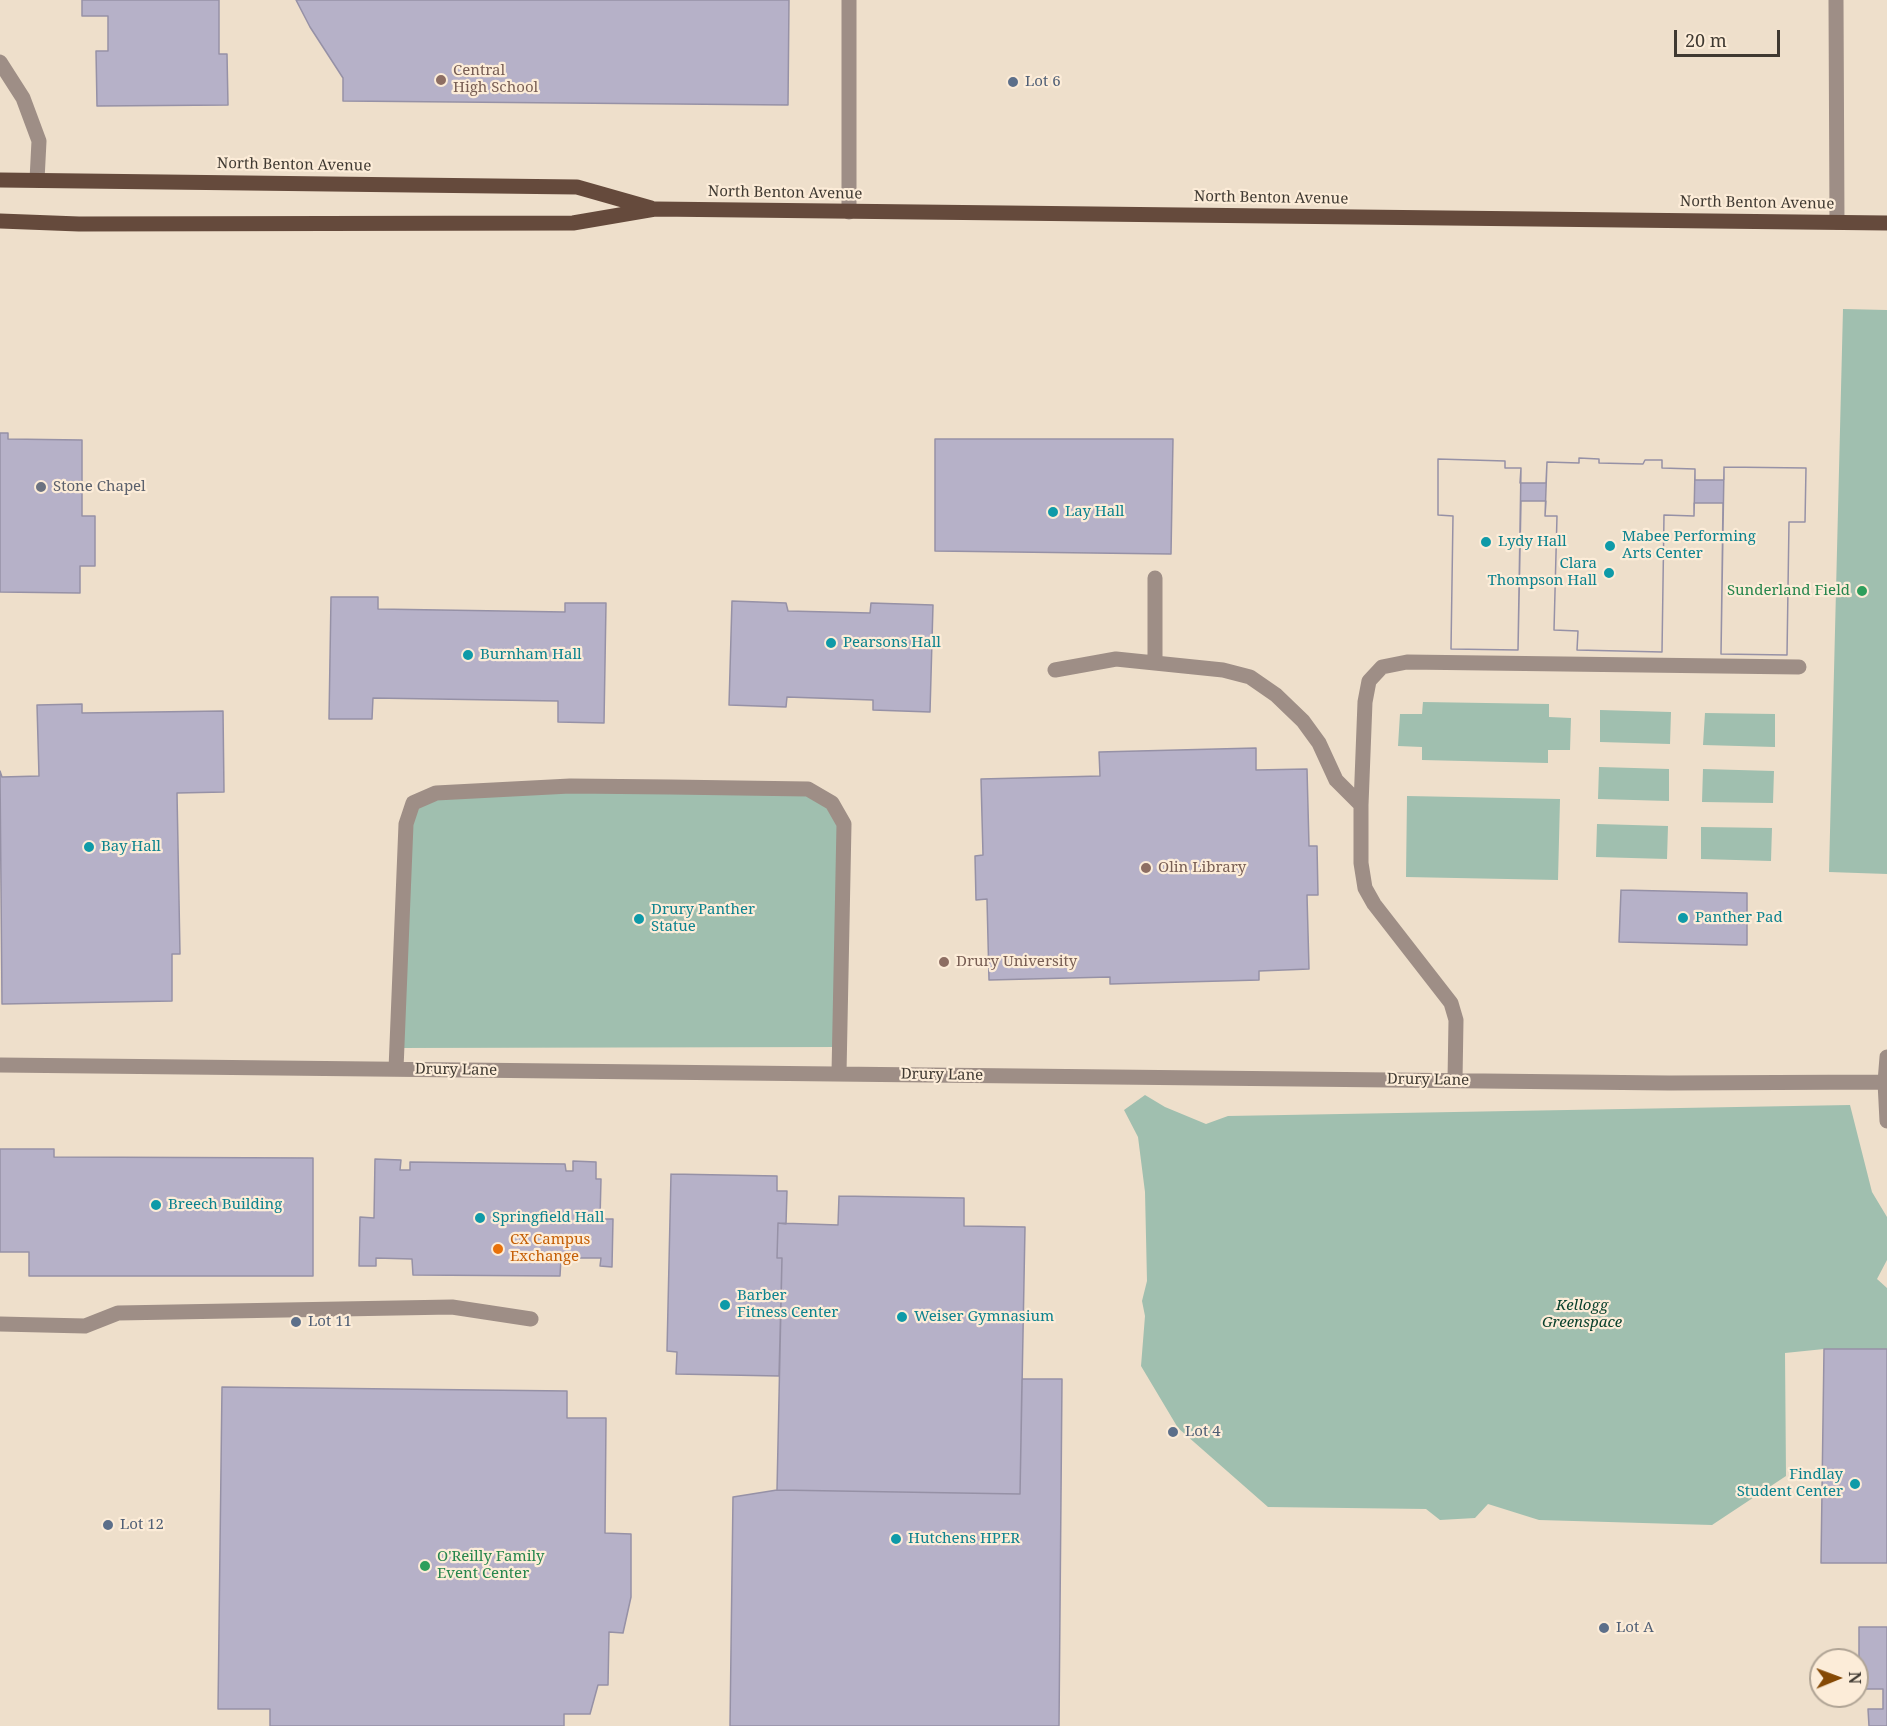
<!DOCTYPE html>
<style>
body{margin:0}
#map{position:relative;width:1887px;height:1726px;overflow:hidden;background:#eedfcb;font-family:"Noto Serif",serif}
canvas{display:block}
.north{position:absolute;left:1809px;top:1648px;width:60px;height:60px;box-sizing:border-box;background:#fcecd8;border:2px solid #b0a495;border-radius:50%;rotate:89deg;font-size:16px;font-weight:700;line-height:24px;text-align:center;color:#3f3931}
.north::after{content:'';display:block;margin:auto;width:21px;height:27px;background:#854905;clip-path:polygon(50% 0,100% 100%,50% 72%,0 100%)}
.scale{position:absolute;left:1674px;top:30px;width:106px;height:27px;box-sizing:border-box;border:3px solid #3f3931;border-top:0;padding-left:8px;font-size:18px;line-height:21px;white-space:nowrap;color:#3f3931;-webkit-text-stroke:4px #fcecd8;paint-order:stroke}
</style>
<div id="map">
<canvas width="1887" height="1726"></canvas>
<div class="north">N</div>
<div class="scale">20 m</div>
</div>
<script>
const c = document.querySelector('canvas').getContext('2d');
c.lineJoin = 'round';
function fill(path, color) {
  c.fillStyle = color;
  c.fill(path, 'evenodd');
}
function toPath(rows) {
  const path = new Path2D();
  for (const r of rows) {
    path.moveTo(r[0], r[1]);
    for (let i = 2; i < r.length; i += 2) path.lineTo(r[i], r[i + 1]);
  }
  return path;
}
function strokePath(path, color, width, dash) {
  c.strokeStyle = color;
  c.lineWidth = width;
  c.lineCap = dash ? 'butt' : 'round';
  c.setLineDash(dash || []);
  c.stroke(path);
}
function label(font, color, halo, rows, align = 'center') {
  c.font = font + ' "Noto Serif",serif';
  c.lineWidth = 4.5;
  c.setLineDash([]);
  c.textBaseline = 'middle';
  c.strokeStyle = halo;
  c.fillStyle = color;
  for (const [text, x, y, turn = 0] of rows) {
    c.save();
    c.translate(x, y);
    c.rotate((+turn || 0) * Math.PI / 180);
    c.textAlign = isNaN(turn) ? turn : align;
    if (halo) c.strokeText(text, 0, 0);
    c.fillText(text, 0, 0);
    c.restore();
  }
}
const green = toPath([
 [1843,309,1887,310,1887,874,1829,872],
 [1423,702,1549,704,1549,717,1571,718,1570,750,1548,750,1548,763,1422,760,1422,747,1398,746,1400,714,1422,714],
 [1600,710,1671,712,1670,744,1600,742],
 [1705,713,1775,714,1775,747,1703,745],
 [1599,767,1669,769,1669,801,1598,799],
 [1703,769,1774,771,1773,803,1702,802],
 [808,789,844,824,840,1047,396,1048,413,803,436,793],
 [1407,796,1560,799,1558,880,1406,877],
 [1597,824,1668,826,1667,859,1596,857],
 [1701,827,1772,828,1771,861,1701,859],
 [1145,1095,1165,1107,1206,1124,1228,1116,1850,1105,1872,1192,1887,1217,1887,1260,1877,1279,1887,1288,1887,1349,1824,1349,1785,1353,1786,1476,1712,1525,1539,1520,1488,1504,1475,1518,1440,1520,1426,1509,1268,1507,1178,1428,1141,1366,1145,1316,1142,1301,1147,1281,1145,1192,1138,1137,1124,1110]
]);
const building = toPath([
 [82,0,219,0,219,54,227,54,228,105,97,106,96,51,108,51,108,16,82,16,82,0],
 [296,0,789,0,788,105,343,101,343,78,310,27,296,0],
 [0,433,8,433,8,439,82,440,82,516,95,516,95,566,80,566,80,593,0,592,0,433],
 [935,439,1173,439,1171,554,935,551,935,439],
 [1579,458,1599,459,1599,463,1643,464,1645,460,1662,460,1662,468,1695,469,1695,480,1724,480,1724,467,1806,468,1805,522,1789,522,1787,655,1721,654,1723,503,1694,503,1694,516,1664,515,1662,652,1577,650,1578,631,1554,630,1557,516,1545,516,1546,501,1521,501,1518,650,1451,649,1453,516,1438,515,1438,459,1505,461,1505,468,1521,468,1520,483,1546,483,1547,462,1579,463,1579,458],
 [1579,458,1599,459,1599,463,1643,464,1645,460,1662,460,1662,468,1695,469,1694,516,1664,515,1662,652,1577,650,1578,631,1554,630,1557,516,1545,516,1547,462,1579,463,1579,458],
 [1438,459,1505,461,1505,468,1521,468,1518,650,1451,649,1453,516,1438,515,1438,459],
 [1724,467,1806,468,1805,522,1789,522,1787,655,1721,654,1724,467],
 [331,597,378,597,378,609,565,612,565,603,606,603,604,723,558,722,558,701,373,698,372,719,329,719,331,597],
 [732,601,786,603,788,611,870,613,871,603,933,605,930,712,873,710,873,700,787,697,786,707,729,705,732,601],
 [82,704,82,713,223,711,224,792,177,793,180,954,172,954,172,1001,2,1004,0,771,2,777,39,776,37,705,82,704],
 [1256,748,1256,770,1307,769,1309,846,1317,846,1318,895,1307,895,1309,969,1259,971,1259,980,1110,984,1110,977,989,980,987,899,976,900,975,856,983,855,981,779,1100,776,1099,752,1256,748],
 [1621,890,1747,893,1747,945,1619,942,1621,890],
 [0,1149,54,1149,54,1157,313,1158,313,1276,29,1276,29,1252,0,1252,0,1149],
 [375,1159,401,1160,400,1170,410,1170,410,1162,565,1164,566,1171,573,1171,573,1161,596,1162,596,1179,601,1179,600,1219,613,1219,612,1267,600,1266,601,1258,561,1258,560,1276,413,1275,412,1259,376,1258,376,1266,359,1266,360,1217,374,1218,375,1159],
 [671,1174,777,1176,777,1191,787,1191,786,1224,778,1223,777,1258,782,1258,779,1376,676,1374,677,1352,667,1351,671,1174],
 [839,1196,964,1198,964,1226,1025,1227,1020,1494,777,1490,782,1258,777,1258,778,1223,838,1225,839,1196],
 [1824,1349,1887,1349,1887,1563,1821,1563,1824,1349],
 [1022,1379,1062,1379,1059,1726,730,1726,733,1497,777,1490,1020,1494,1022,1379],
 [222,1387,567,1391,567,1418,606,1418,605,1533,631,1534,631,1597,623,1633,609,1632,608,1685,598,1685,590,1714,564,1714,564,1726,270,1726,270,1709,218,1709,222,1387],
 [1859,1627,1887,1627,1887,1726,1869,1726,1868,1709,1883,1709,1883,1689,1859,1689,1859,1627]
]);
const minor = toPath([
 [849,0,849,212],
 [1836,0,1837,222],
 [0,62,23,98,39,141,37,180],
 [1155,662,1155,578],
 [1055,670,1116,659,1223,670,1250,677,1276,695,1303,721,1319,743,1336,780,1361,805,1361,863,1365,888,1374,904,1451,1003,1456,1020,1455,1080],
 [1361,805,1365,702,1369,681,1382,667,1407,662,1799,667],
 [1887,1057,1885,1082,1887,1121],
 [0,1065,1669,1083,1885,1082],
 [396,1069,406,824,413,803,436,793,570,786,670,787,808,789,832,803,844,824,839,1073],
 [0,1324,85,1326,118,1313,452,1307,531,1319]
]);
const major = toPath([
 [0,180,577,187,651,208],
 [0,221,79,224,573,223,655,209,1887,223]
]);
const markers = [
 [441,80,6,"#8d6e63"],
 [1013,82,6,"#5c6f8a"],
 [41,487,6,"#6b7280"],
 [1053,512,6,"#0f9aa8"],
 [1486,542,6,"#0f9aa8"],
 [1610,546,6,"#0f9aa8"],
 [1609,573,6,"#0f9aa8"],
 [1862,591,6,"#2e9e5b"],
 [831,643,6,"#0f9aa8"],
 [468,655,6,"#0f9aa8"],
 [89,847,6,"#0f9aa8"],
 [1146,868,6,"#8d6e63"],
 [1683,918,6,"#0f9aa8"],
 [639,919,6,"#0f9aa8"],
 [944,962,6,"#8d6e63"],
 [156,1205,6,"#0f9aa8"],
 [480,1218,6,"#0f9aa8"],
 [498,1249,6,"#e8710a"],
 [725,1305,6,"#0f9aa8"],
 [902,1317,6,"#0f9aa8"],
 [296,1322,6,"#5c6f8a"],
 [1173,1432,6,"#5c6f8a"],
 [1855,1484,6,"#0f9aa8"],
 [108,1525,6,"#5c6f8a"],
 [896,1539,6,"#0f9aa8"],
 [425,1566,6,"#2e9e5b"],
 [1604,1628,6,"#5c6f8a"]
];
const educationNames = [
 ["Central",453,71],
 ["High School",453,88],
 ["Olin Library",1158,868],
 ["Drury University",956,962]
];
const serviceNames = [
 ["Lot 6",1025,82],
 ["Lot 11",308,1322],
 ["Lot 4",1185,1432],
 ["Lot 12",120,1525],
 ["Lot A",1616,1628]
];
const streetNames = [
 ["North Benton Avenue",294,165,1],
 ["North Benton Avenue",785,193,1],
 ["North Benton Avenue",1271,198,1],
 ["North Benton Avenue",1757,203,1],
 ["Drury Lane",456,1070,1],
 ["Drury Lane",942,1075,1],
 ["Drury Lane",1428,1080,1]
];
const worshipNames = [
 ["Stone Chapel",53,487]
];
const cultureNames = [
 ["Lay Hall",1065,512],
 ["Mabee Performing",1622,537],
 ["Arts Center",1622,554],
 ["Lydy Hall",1498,542],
 ["Clara",1597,564,"right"],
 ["Thompson Hall",1597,581,"right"],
 ["Pearsons Hall",843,643],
 ["Burnham Hall",480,655],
 ["Bay Hall",101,847],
 ["Drury Panther",651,910],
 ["Statue",651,927],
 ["Panther Pad",1695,918],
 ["Breech Building",168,1205],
 ["Springfield Hall",492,1218],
 ["Barber",737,1296],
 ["Fitness Center",737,1313],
 ["Weiser Gymnasium",914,1317],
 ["Findlay",1843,1475,"right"],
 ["Student Center",1843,1492,"right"],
 ["Hutchens HPER",908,1539]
];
const leisureNames = [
 ["Sunderland Field",1850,591],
 ["O'Reilly Family",437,1557,"left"],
 ["Event Center",437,1574,"left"]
];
const foodNames = [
 ["CX Campus",510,1240],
 ["Exchange",510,1257]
];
const parkNames = [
 ["Kellogg",1582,1306],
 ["Greenspace",1582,1323]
];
fill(green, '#a0bfaf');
fill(building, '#b6b1c8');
strokePath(building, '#9691a6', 1.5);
strokePath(minor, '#9e8e86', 15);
strokePath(major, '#654a3c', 15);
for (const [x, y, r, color] of markers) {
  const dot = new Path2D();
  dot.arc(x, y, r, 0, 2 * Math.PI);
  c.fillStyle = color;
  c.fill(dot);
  strokePath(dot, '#fcecd8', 2);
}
label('15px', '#785e54', '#fcecd8', educationNames, 'left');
label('15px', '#4e5e75', '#fcecd8', serviceNames, 'left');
label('15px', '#3f3931', '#fcecd8', streetNames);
label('15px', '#5b616d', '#fcecd8', worshipNames, 'left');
label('15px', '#0d838f', '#fcecd8', cultureNames, 'left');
label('15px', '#27864d', '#fcecd8', leisureNames, 'right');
label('15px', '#c56008', '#fcecd8', foodNames, 'left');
label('italic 15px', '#0a412d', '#fcecd8', parkNames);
</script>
